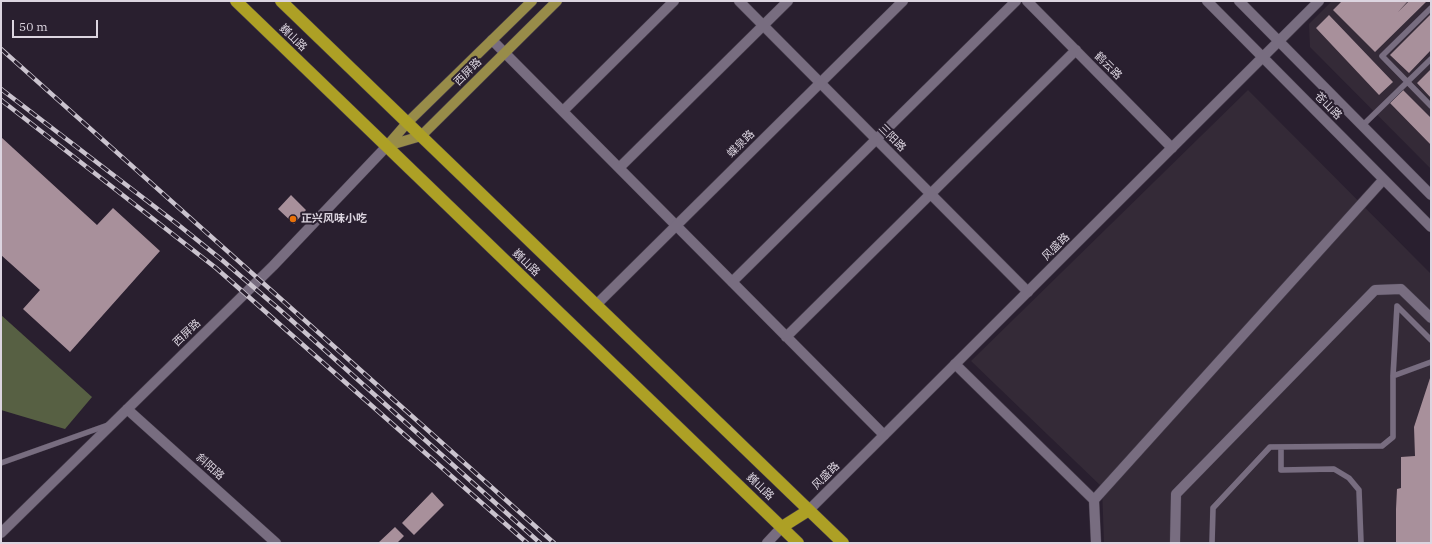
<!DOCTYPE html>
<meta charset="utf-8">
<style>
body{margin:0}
#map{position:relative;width:1432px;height:544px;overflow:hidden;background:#291f2f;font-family:"IBM Plex Serif",serif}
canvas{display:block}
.frame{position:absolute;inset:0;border:2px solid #dcd5e0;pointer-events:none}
.scale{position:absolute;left:12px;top:20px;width:86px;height:18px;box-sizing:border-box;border:2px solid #dcd5e0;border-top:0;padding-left:5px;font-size:12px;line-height:14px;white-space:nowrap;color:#dcd5e0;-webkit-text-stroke:3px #291f2f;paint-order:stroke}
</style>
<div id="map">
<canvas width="1432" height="544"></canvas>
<div class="frame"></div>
<div class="scale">50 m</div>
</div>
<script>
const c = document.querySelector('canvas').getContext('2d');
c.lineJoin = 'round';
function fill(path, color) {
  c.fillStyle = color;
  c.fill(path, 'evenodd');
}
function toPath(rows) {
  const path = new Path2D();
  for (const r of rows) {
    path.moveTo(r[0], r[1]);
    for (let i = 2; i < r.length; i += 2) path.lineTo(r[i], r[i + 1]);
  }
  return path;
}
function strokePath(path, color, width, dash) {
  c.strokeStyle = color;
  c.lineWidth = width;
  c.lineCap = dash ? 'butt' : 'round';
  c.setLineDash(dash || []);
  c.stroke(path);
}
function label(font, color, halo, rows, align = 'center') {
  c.font = font + ' "IBM Plex Serif","Noto Sans SC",serif';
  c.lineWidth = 4;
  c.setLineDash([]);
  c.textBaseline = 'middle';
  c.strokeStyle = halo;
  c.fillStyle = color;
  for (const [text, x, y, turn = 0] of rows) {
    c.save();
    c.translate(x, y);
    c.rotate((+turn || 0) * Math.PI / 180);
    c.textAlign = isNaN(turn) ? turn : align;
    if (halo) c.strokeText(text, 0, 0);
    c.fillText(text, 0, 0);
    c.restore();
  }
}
const commercial = toPath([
 [1332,1,1431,1,1431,169,1310,47,1309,24],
 [1248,90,1431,274,1431,543,1104,543,1102,487,971,361]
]);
const forest = toPath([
 [1,315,92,397,65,429,1,410]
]);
const building = toPath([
 [1342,1,1408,1,1398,12,1409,1,1427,1,1375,52,1333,10],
 [1431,14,1431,50,1409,73,1390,55],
 [1329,15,1393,82,1379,95,1316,28],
 [1431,69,1431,98,1417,83],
 [1403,90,1431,118,1431,145,1390,103],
 [1,137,97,225,113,208,160,251,70,352,23,309,40,290,1,255],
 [291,195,306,210,294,224,278,209],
 [1431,375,1431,543,1396,543,1396,509,1397,489,1401,488,1401,457,1415,456,1414,427],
 [432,492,444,505,414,535,402,523],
 [395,527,404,536,397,543,378,543]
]);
const lane = toPath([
 [1431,8,1382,56,1431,106],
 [1362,126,1431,59],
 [1393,376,1431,362],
 [1281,447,1281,470,1334,469,1349,478,1359,490,1361,543],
 [1,463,108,425],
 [1212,543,1213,508,1270,447,1382,446,1393,437,1393,376,1397,306,1431,340]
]);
const street = toPath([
 [739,1,1028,292],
 [1027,1,1172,148],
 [492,40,884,435],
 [563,111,674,1],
 [619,168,788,1],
 [732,282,1016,1],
 [786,337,1076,50],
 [955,364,1094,500,1383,180],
 [1094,500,1096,543],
 [767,543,782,527],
 [1175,543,1176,494,1375,290,1401,289,1431,318]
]);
const secondary = toPath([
 [1207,1,1431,227],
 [1239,1,1431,195],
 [596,305,903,1],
 [127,409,276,543],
 [809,510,1319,1],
 [1,533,273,266,387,146]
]);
const primary = toPath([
 [387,146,421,136,557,1],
 [387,146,407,123,532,1]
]);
const highway = toPath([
 [236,1,798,543],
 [281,1,843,543],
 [782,527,809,510]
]);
const rail = toPath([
 [1,49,554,543],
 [1,89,176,223,222,260,280,310,540,543],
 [1,100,216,268,527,543]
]);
const markers = [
 [293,219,4,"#e8710a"]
];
const streetNames = [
 ["巍山路",293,38,44],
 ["鹤云路",1108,66,45],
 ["西屏路",468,72,-45],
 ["苍山路",1328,106,45],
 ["三阳路",892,138,45],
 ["蝶泉路",741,144,-45],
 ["风盛路",1056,247,-45],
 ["巍山路",526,263,44],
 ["西屏路",187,333,-44],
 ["斜阳路",210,467,42],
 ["风盛路",826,476,-45],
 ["巍山路",760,487,44]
];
const poiNames = [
 ["正兴风味小吃",301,219]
];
fill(commercial, '#342a37');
fill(forest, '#576043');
fill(building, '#a8909b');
strokePath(lane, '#423947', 6);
strokePath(street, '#423947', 11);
strokePath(secondary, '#423947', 11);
strokePath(primary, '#423947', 11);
strokePath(highway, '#423947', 13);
strokePath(lane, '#786d80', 5.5);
strokePath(street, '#786d80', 10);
strokePath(secondary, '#786d80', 10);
strokePath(primary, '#988c49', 10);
strokePath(highway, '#ada025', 12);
strokePath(rail, '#cac3ce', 4.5);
strokePath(rail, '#291f2f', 3, [9]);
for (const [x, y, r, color] of markers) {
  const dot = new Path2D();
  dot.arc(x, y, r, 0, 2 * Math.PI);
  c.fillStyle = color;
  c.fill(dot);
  strokePath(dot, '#291f2f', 1.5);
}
label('11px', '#dcd5e0', '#291f2f', streetNames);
label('bold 11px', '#dcd5e0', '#291f2f', poiNames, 'left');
</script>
